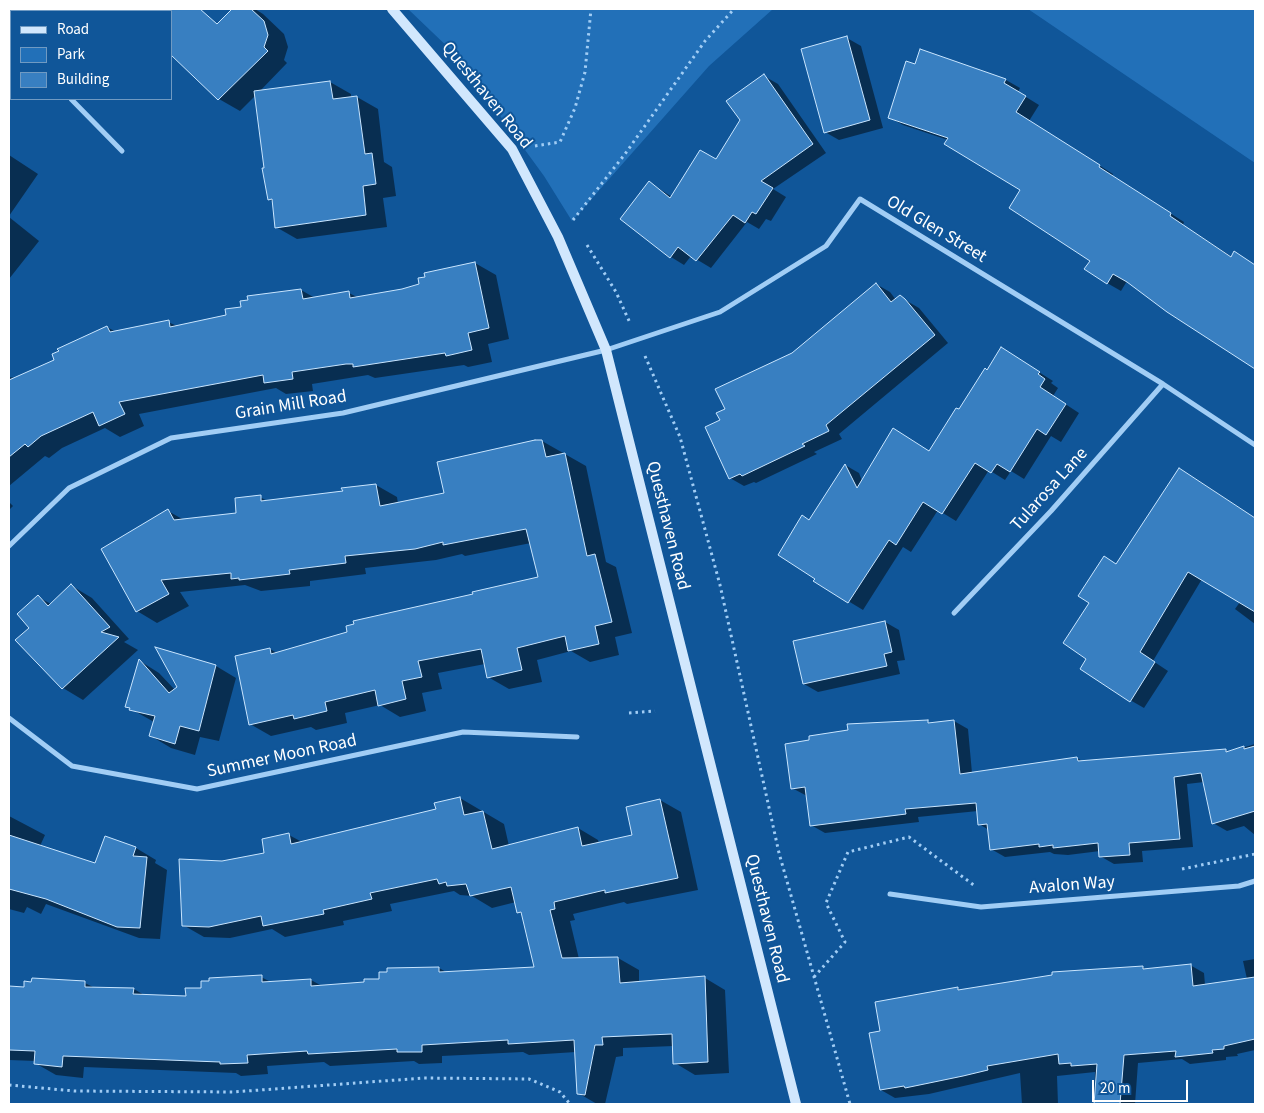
<!DOCTYPE html>
<style>
body{margin:0}
#map{position:relative;width:1264px;height:1113px;overflow:hidden;background:#105699;font-family:"Source Sans 3",sans-serif}
canvas{display:block}
.frame{position:absolute;inset:0;border:10px solid #fff;pointer-events:none}
.legend{position:absolute;left:10px;top:10px;width:162px;height:90px;box-sizing:border-box;background:#105699;border:1px solid #709ac2;margin:0;padding:6px 9px;list-style:none;font-size:15px;color:#fff}
.legend li{display:flex;align-items:center;gap:10px;height:25px}
.legend b{width:25px;border:1px solid #709ac2}
.scale{position:absolute;left:1092px;top:1080px;width:96px;height:22px;box-sizing:border-box;border:2px solid #fff;border-top:0;padding-left:6px;font-size:15px;line-height:18px;white-space:nowrap;color:#fff;-webkit-text-stroke:4px #105699;paint-order:stroke}
</style>
<div id="map">
<canvas width="1264" height="1113"></canvas>
<div class="frame"></div>
<ul class="legend">
<li><b style="height:6px;background:#d1e7fd"></b>Road</li>
<li><b style="height:14px;background:#2270b8"></b>Park</li>
<li><b style="height:14px;background:#387fc1"></b>Building</li>
</ul>
<div class="scale">20 m</div>
</div>
<script>
const c = document.querySelector('canvas').getContext('2d');
c.lineJoin = 'round';
function fill(path, color) {
  c.fillStyle = color;
  c.fill(path, 'evenodd');
}
function toPath(rows) {
  const path = new Path2D();
  for (const r of rows) {
    path.moveTo(r[0], r[1]);
    for (let i = 2; i < r.length; i += 2) path.lineTo(r[i], r[i + 1]);
  }
  return path;
}
function strokePath(path, color, width, dash) {
  c.strokeStyle = color;
  c.lineWidth = width;
  c.lineCap = dash ? 'butt' : 'round';
  c.setLineDash(dash || []);
  c.stroke(path);
}
function label(font, color, halo, rows, align = 'center') {
  c.font = font + ' "Source Sans 3",sans-serif';
  c.lineWidth = 4;
  c.setLineDash([]);
  c.textBaseline = 'middle';
  c.strokeStyle = halo;
  c.fillStyle = color;
  for (const [text, x, y, turn = 0] of rows) {
    c.save();
    c.translate(x, y);
    c.rotate((+turn || 0) * Math.PI / 180);
    c.textAlign = isNaN(turn) ? turn : align;
    if (halo) c.strokeText(text, 0, 0);
    c.fillText(text, 0, 0);
    c.restore();
  }
}
const green = toPath([
 [408,9,773,9,709,66,572,221,544,176,455,54],
 [1028,9,1255,9,1255,163]
]);
const shadow = toPath([
 [91,9,201,9,171,40,171,11,95,11],
 [236,9,255,9,263,14,284,34,288,47,284,60,287,63,259,92,330,82,351,94,351,98,357,97,378,109,384,162,392,167,396,196,383,198,387,227,297,239,276,227,273,202,269,199,256,95,240,111,219,99,182,64],
 [847,38,861,46,883,128,839,140,825,132],
 [921,51,1006,80,1020,88,1018,92,1039,105,1029,121,1113,174,1112,176,1184,222,1183,225,1232,257,1248,261,1255,265,1255,367,1168,311,1127,281,1121,291,1107,283,1091,260,1021,190,948,140,903,125,889,117,916,65],
 [764,76,778,84,826,153,773,189,786,197,771,221,766,219,759,229,747,222,711,268,691,256,684,265,671,257,650,183,672,197,716,160,741,120],
 [9,155,38,174,9,216],
 [9,217,39,241,9,279],
 [475,263,496,275,509,339,488,344,492,362,468,367,464,365,375,378,368,375,312,384,313,391,286,394,276,388,139,414,144,426,120,437,105,428,62,448,49,458,45,456,9,486,9,377,15,378,56,361,107,327,116,332,168,322,177,326,227,316,243,308,301,290,315,298,349,293,359,298,402,290],
 [876,284,890,292,896,300,900,297,919,308,948,343,839,434,842,439,814,452,817,454,756,483,754,482,744,486,730,478,721,421,726,409],
 [1015,357,1053,381,1051,383,1058,388,1053,396,1079,413,1061,442,1051,436,1024,479,1011,471,1005,480,989,470,956,521,938,510,911,552,903,547,863,610,815,581,810,521,845,465,859,473,862,481,930,452,987,371],
 [542,441,586,466,606,562,616,567,632,633,615,637,619,655,590,662,571,651,537,660,542,682,509,689,488,677,485,664,438,673,442,689,422,693,426,711,400,717,380,705,345,713,347,723,316,730,311,727,271,736,250,724,270,649,277,653,540,578,531,543,465,556,462,554,436,560,365,568,366,574,310,581,310,586,261,591,245,585,180,592,189,606,157,623,137,611,168,511,184,520,238,514,260,497,269,502,345,492,376,485,397,497,398,504,445,494],
 [1193,477,1255,518,1255,624,1235,609,1240,602,1202,579,1153,661,1168,671,1144,708,1130,700,1088,658,1117,565],
 [9,502,13,506,9,510],
 [72,586,92,598,129,639,124,642,138,650,83,700,63,688,31,628,38,597,51,604],
 [885,622,899,630,905,660,897,661,900,674,818,692,804,684],
 [158,649,216,666,236,678,219,741,200,737,195,755,171,748,151,736,154,722,131,709,140,661,159,673,175,690,179,687],
 [954,721,968,729,972,773,1077,758,1084,762,1225,750,1229,752,1255,744,1255,835,1244,826,1227,831,1213,823,1204,782,1187,784,1193,847,1142,851,1143,862,1114,864,1100,856,1100,851,1068,855,1054,854,1050,852,1005,857,991,849,989,830,979,824,978,811,918,817,919,822,825,833,811,825,807,796,792,788,811,741,849,731,848,725,874,723,878,725,895,725],
 [460,798,504,824,509,846,578,828,598,840,599,844,634,836,660,800,681,812,698,890,627,904,624,902,573,914,575,920,570,921,579,959,618,958,639,970,639,983,705,978,725,990,729,1073,695,1075,675,1063,674,1046,623,1048,623,1056,616,1057,605,1104,597,1104,578,1093,576,1052,529,1055,523,1052,442,1056,442,1063,419,1064,414,1061,330,1066,324,1062,267,1066,268,1074,241,1076,236,1073,84,1067,83,1078,56,1075,35,1063,36,1061,9,1060,9,992,30,999,41,980,85,983,95,988,134,989,144,995,187,997,202,989,261,977,271,982,311,980,322,986,365,983,439,968,448,973,535,968,522,914,518,912,516,902,492,908,472,896,460,895,454,891,390,904,392,911,343,921,344,925,285,937,272,929,230,938,204,937,183,925,222,862,266,854,289,835,302,842,437,810],
 [9,816,45,835,40,846,96,865,136,848,156,860,155,863,167,870,160,939,139,938,46,904,41,914,27,907,24,913,9,909],
 [1255,959,1255,1050,1237,1054,1238,1056,1226,1057,1226,1060,1190,1064,1182,1059,1138,1063,1135,1104,1094,1104,1095,1072,1057,1076,1058,1104,1022,1104,1020,1073,929,1094,895,1098,881,1090,882,1032,958,988,962,991,1143,967,1147,970,1190,965,1204,973,1205,985,1247,979,1243,961]
]);
const building = toPath([
 [171,9,200,9,217,24,232,9,251,9,264,21,268,35,264,47,268,51,218,100,171,55,171,9],
 [847,36,870,120,824,133,801,49,847,36],
 [920,49,1006,79,1004,83,1026,96,1016,112,1100,165,1099,167,1171,213,1170,216,1231,257,1234,251,1255,265,1255,369,1167,312,1127,282,1113,274,1107,284,1084,269,1090,261,1009,208,1020,190,944,144,948,138,888,118,906,61,915,64,920,49],
 [764,74,813,144,761,181,773,188,756,214,752,212,745,223,733,215,696,261,678,247,670,258,620,219,649,181,670,198,700,150,716,159,740,120,726,101,764,74],
 [330,81,333,99,357,96,365,154,372,153,376,184,363,186,366,215,275,228,272,199,268,200,262,168,264,168,254,91,330,81],
 [475,262,489,328,468,333,472,350,446,356,445,353,353,367,353,364,346,364,292,372,293,379,264,383,263,375,119,402,125,414,99,426,93,412,41,436,28,447,25,444,9,457,9,380,54,360,52,354,59,351,57,349,107,326,110,332,169,320,170,327,226,315,225,309,241,307,240,301,248,300,247,296,301,289,303,299,349,291,350,298,402,289,419,284,418,278,425,277,424,273,475,262],
 [876,283,891,302,900,295,905,299,935,335,826,425,829,431,802,444,805,446,742,476,740,474,729,479,705,427,720,420,716,413,725,409,715,389,792,353,876,283],
 [1001,347,1040,372,1038,374,1045,379,1040,387,1066,404,1046,435,1037,429,1010,472,997,464,991,473,975,463,942,514,923,502,896,545,889,540,848,603,813,581,815,579,778,555,802,515,809,520,845,464,857,488,893,428,929,451,956,408,959,409,985,368,987,370,1001,347],
 [535,440,542,440,546,457,565,453,587,556,595,554,612,622,595,626,599,644,568,651,565,636,517,648,522,670,487,678,481,649,418,661,422,677,402,681,406,699,378,706,375,690,325,702,327,711,294,719,293,715,249,725,235,656,270,648,271,654,347,632,346,626,354,624,353,621,473,594,472,592,538,577,526,529,443,545,443,542,415,549,345,556,346,563,289,570,290,574,239,580,239,578,231,579,231,573,161,580,169,594,136,612,101,549,168,509,174,520,236,513,235,498,261,495,261,501,343,491,341,488,376,484,380,506,444,493,437,462,535,440],
 [1179,468,1255,518,1255,612,1188,572,1140,652,1155,662,1130,702,1080,669,1086,659,1063,643,1089,603,1078,596,1104,556,1116,564,1179,468],
 [71,584,110,627,101,632,119,637,62,689,15,640,29,628,17,614,38,595,48,606,71,584],
 [885,621,892,652,884,654,887,666,803,684,793,641,885,621],
 [155,647,216,665,199,731,180,726,175,744,149,736,155,716,129,710,130,708,125,707,139,659,169,693,177,687,155,647],
 [928,720,928,723,954,720,960,774,1077,757,1078,761,1226,749,1226,752,1244,746,1244,749,1255,746,1255,811,1212,824,1201,773,1174,777,1180,839,1129,843,1130,855,1099,857,1098,843,1053,848,1053,845,1039,847,1039,844,990,850,987,824,978,825,976,803,905,809,906,814,810,826,805,787,791,789,785,744,809,740,809,736,848,730,847,724,928,720],
 [460,797,464,815,483,811,492,849,578,827,582,846,632,835,626,807,660,799,678,878,605,893,605,890,554,902,555,909,550,910,562,958,618,957,620,983,705,976,708,1062,673,1064,672,1034,602,1037,603,1045,595,1045,585,1095,577,1094,574,1040,508,1044,508,1040,422,1045,422,1052,397,1052,397,1049,308,1054,307,1051,247,1055,248,1063,220,1064,220,1062,63,1056,62,1067,34,1064,35,1051,9,1050,9,986,24,987,24,981,31,982,32,978,85,981,85,987,134,988,133,994,186,996,185,988,201,988,201,981,209,981,209,978,262,975,262,982,311,979,311,986,364,982,364,979,379,979,379,972,387,972,387,968,439,967,439,972,534,967,521,912,517,913,511,887,470,896,466,884,447,886,446,882,439,884,437,879,370,893,372,899,323,910,324,914,263,926,261,916,209,927,182,926,179,859,222,861,264,853,262,839,289,833,291,844,436,809,434,803,460,797],
 [9,835,95,863,105,836,136,847,133,856,147,857,140,928,117,927,46,899,9,889,9,835],
 [1191,964,1193,986,1255,977,1255,1039,1224,1046,1224,1049,1212,1050,1213,1053,1175,1057,1176,1051,1124,1055,1120,1104,1094,1104,1097,1064,1071,1066,1071,1063,1059,1064,1058,1054,987,1066,988,1070,963,1076,905,1088,904,1086,880,1090,869,1033,880,1031,875,1002,958,987,958,990,1052,975,1052,972,1143,966,1143,969,1191,964]
]);
const path = toPath([
 [535,146,560,142,575,108,585,72,591,9],
 [573,220,625,154,705,41,734,9],
 [587,245,616,292,630,323],
 [645,356,680,437,720,585,779,853,850,1104],
 [629,713,655,711],
 [1182,869,1255,854],
 [814,977,845,942,826,903,848,852,909,837,975,886],
 [9,1085,74,1091,233,1092,424,1078,529,1079,560,1092,570,1104]
]);
const street = toPath([
 [9,48,11,49],
 [71,99,122,151],
 [9,546,69,488,171,438,343,413,606,350,720,312,826,246,860,199,1163,384,1255,445],
 [954,613,1051,511,1163,384],
 [9,718,72,766,197,789,463,732,577,737],
 [890,894,981,907,1239,886,1255,881]
]);
const secondary = toPath([
 [392,9,512,149,558,237,606,350,796,1104]
]);
const streetNames = [
 ["Questhaven Road",486,96,51],
 ["Old Glen Street",936,230,31],
 ["Grain Mill Road",291,406,-9],
 ["Tularosa Lane",1050,490,-48],
 ["Questhaven Road",667,526,76],
 ["Summer Moon Road",282,757,-12],
 ["Avalon Way",1072,886,-4],
 ["Questhaven Road",766,919,76]
];
fill(green, '#2270b8');
fill(shadow, '#0007');
fill(building, '#387fc1');
strokePath(building, '#c9e5fe', 1);
strokePath(path, '#a1cdf5', 3, [2.5, 4]);
strokePath(street, '#a1cdf5', 5);
strokePath(secondary, '#d1e7fd', 10);
label('18px', '#fff', '#105699', streetNames);
</script>
